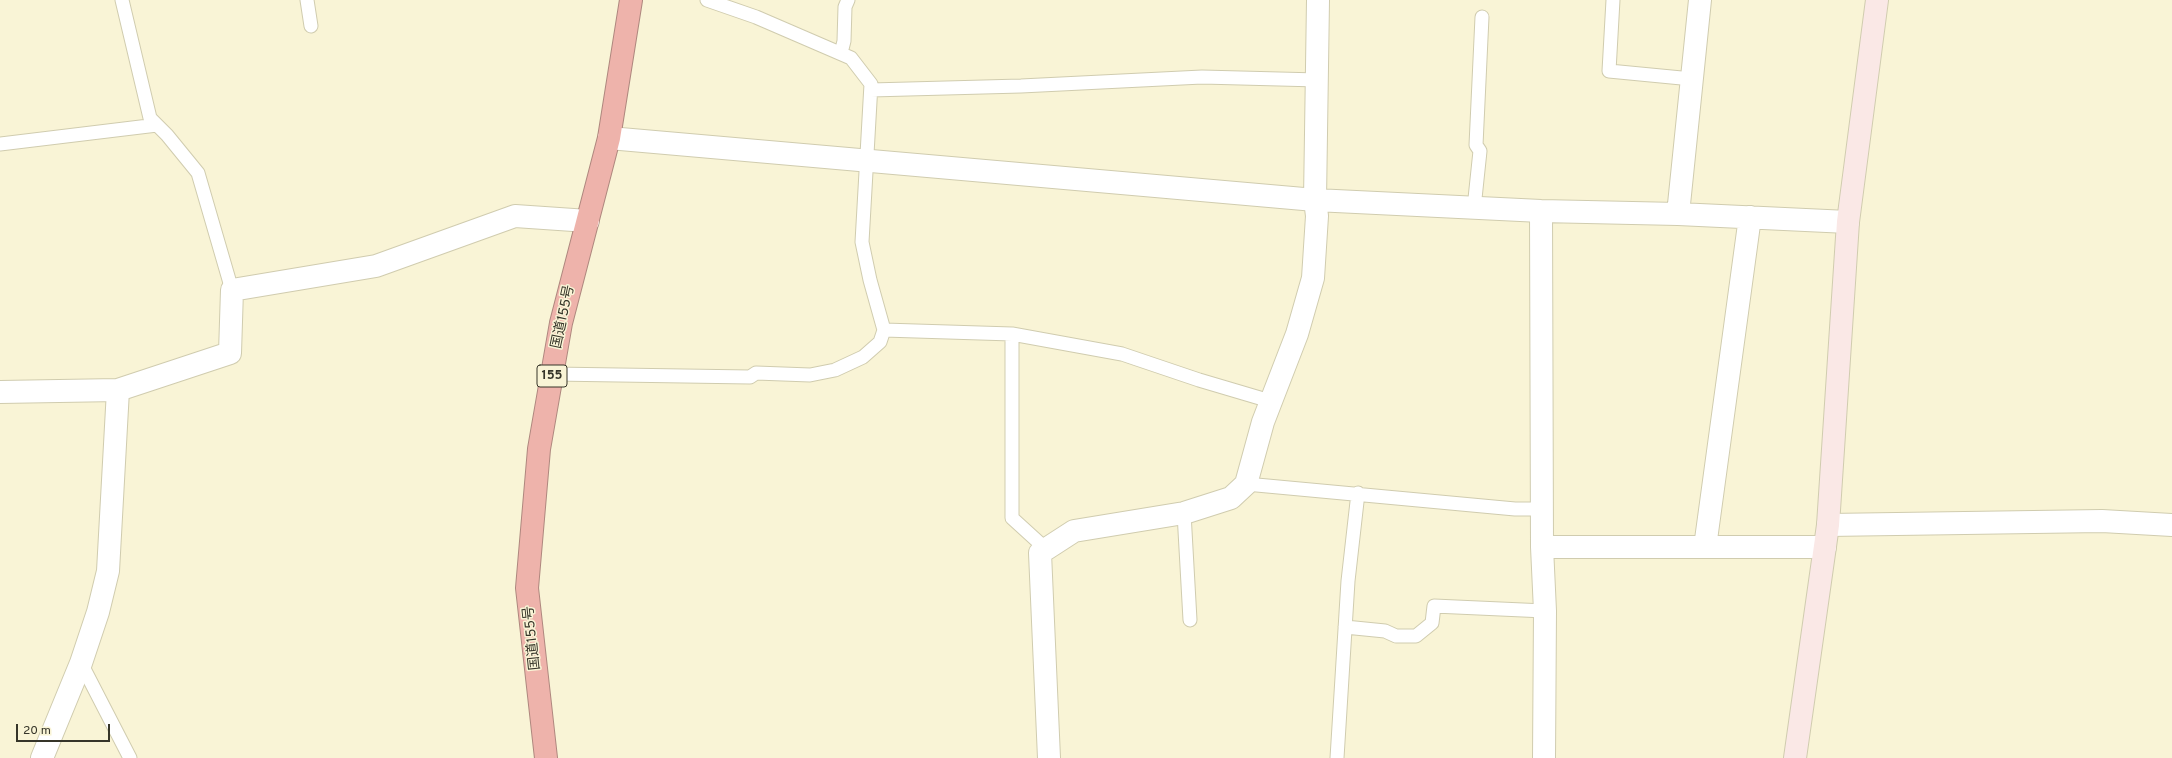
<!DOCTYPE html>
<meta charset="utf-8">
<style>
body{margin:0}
#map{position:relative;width:2172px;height:758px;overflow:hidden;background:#f9f4d6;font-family:Overpass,sans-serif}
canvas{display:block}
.scale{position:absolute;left:16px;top:724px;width:94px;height:18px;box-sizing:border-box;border:2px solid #363529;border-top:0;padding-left:5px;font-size:12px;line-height:14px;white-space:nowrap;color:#363529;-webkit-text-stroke:3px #f9f4d6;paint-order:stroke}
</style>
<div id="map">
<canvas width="2172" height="758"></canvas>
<div class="scale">20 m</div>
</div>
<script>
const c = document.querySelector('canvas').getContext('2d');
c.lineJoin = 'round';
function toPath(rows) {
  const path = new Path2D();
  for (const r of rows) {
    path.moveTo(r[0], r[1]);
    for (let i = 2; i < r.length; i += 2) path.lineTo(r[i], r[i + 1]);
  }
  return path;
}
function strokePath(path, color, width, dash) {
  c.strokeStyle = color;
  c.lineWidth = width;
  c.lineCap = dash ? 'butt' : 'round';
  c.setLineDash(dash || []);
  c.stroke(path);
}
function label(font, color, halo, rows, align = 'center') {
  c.font = font + ' Overpass,"Noto Sans JP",sans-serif';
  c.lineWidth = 3;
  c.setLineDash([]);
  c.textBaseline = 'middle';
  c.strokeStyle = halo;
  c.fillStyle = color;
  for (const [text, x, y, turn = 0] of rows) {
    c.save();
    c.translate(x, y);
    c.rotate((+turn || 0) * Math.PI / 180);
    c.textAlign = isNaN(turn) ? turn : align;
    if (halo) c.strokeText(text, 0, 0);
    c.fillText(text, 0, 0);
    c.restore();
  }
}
const lane = toPath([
 [122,0,150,118,167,135,198,173,232,290],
 [307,0,311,26],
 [707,0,756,17,851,58,871,84,862,242,870,280,884,330,1012,334,1122,354,1199,380,1270,401],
 [1613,0,1609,71,1692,79],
 [841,53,844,41,845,7,848,0],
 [871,90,1021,86,1202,77,1318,80],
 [0,144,157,125],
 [1474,208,1480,151,1476,145,1482,17],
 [1012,334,1012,518,1046,549],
 [553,374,750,377,756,373,810,375,835,370,863,357,880,342,884,330],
 [1246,484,1515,509,1542,509],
 [1184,513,1190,620],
 [1345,627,1385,631,1396,636,1416,636,1432,623,1434,606,1545,611],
 [81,663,130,758],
 [1337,758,1348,581,1358,493]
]);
const street = toPath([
 [609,138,1315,200,1541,211,1678,214,1848,222],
 [1541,211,1542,547,1545,611,1544,758],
 [1678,214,1700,0],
 [0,392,118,390,230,353,232,290,376,266,515,216,588,221],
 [1828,525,2102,521,2172,525],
 [1542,547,1825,547],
 [1705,547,1750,217],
 [42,758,81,663,98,612,108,571,118,390],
 [1049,758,1040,553,1074,531,1184,513,1231,498,1246,484,1263,422,1297,334,1313,278,1317,216,1315,200,1318,0]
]);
const secondary = toPath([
 [1795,758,1828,525,1848,222,1877,0]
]);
const highway = toPath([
 [546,758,527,588,539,449,561,323,609,138,631,0]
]);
const shields = [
 [552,376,30]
];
const shieldNames = [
 ["155",552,376]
];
const streetNames = [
 ["国道155号",564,317,-78],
 ["国道155号",533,638,-96]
];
strokePath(lane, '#d0ccaf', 15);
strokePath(street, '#d0ccaf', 24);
strokePath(secondary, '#d0ccaf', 24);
strokePath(highway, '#ae877e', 24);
strokePath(lane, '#fff', 13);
strokePath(street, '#fff', 22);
strokePath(secondary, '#fae8e6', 22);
strokePath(highway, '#eeb3ab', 22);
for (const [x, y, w] of shields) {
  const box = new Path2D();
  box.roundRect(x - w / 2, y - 11, w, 22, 3);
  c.fillStyle = '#f9f4d6';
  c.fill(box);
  strokePath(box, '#363529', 1);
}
label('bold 13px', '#363529', null, shieldNames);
label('14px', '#363529', '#f9f4d6', streetNames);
</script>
